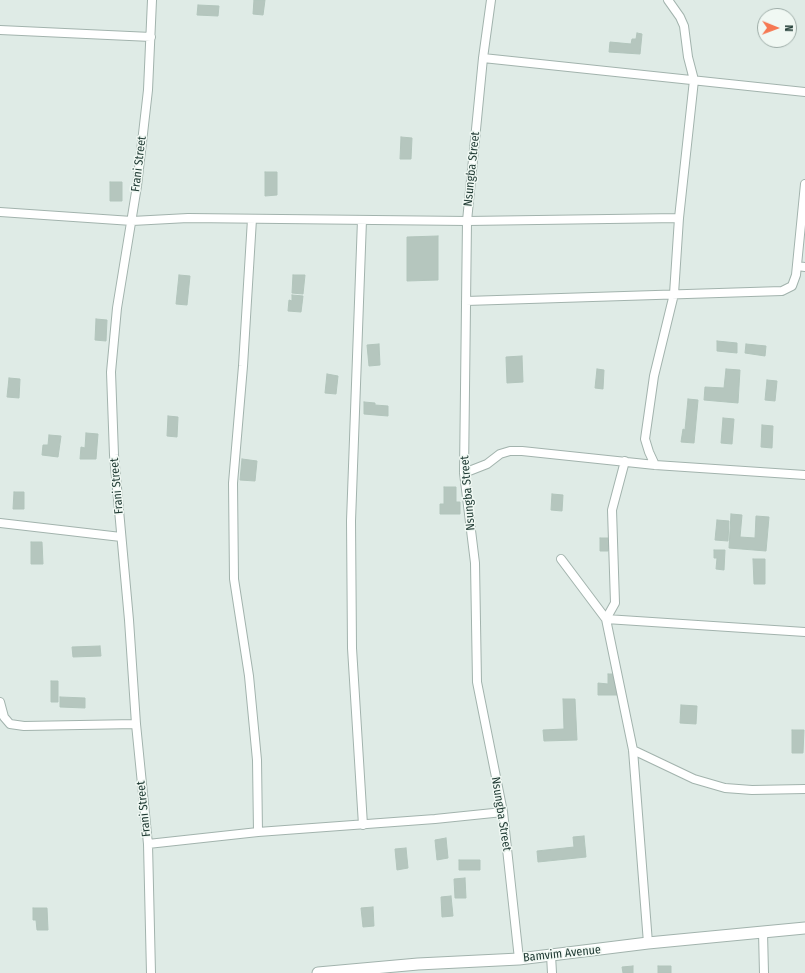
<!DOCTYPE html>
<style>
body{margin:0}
#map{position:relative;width:805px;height:973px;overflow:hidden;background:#dfebe6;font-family:"Fira Sans Condensed",sans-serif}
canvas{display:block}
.north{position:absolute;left:757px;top:8px;width:40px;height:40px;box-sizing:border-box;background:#f0f8f3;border:1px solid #9daca7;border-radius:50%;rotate:91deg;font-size:11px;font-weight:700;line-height:16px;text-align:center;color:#203b34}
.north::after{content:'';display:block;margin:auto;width:14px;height:18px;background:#f67852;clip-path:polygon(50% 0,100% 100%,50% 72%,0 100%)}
</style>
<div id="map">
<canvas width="805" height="973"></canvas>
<div class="north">N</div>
</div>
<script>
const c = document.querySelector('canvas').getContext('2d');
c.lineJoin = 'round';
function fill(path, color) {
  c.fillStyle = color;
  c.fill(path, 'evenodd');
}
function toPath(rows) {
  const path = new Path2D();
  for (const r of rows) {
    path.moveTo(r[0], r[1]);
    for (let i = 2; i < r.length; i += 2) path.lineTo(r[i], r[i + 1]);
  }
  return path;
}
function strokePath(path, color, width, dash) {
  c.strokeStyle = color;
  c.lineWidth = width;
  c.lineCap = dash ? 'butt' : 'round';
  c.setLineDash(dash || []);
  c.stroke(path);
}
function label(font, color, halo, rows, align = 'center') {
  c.font = font + ' "Fira Sans Condensed",sans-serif';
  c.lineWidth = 3;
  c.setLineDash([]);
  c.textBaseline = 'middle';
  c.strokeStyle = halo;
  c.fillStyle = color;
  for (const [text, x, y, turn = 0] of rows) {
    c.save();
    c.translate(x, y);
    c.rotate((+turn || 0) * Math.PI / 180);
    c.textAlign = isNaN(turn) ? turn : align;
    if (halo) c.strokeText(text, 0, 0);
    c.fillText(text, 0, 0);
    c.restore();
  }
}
const building = toPath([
 [254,0,265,0,263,15,253,14,254,0],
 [198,5,219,6,218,16,197,15,198,5],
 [637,33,642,34,640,54,609,52,610,42,631,44,632,39,636,39,637,33],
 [401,137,412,138,411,159,400,159,401,137],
 [265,172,277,172,277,195,265,196,265,172],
 [110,182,122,182,122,201,110,201,110,182],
 [438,236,438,280,407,281,407,237,438,236],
 [179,275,190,276,187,305,176,304,179,275],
 [293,275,305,275,303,294,292,293,293,275],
 [292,295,303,296,301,312,288,311,289,300,292,301,292,295],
 [96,319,107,320,106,341,95,340,96,319],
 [717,341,737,343,737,353,717,351,717,341],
 [379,344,380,365,369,366,367,345,379,344],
 [746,344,766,346,765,356,745,353,746,344],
 [522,356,523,382,507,383,506,357,522,356],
 [597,369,604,370,603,389,595,388,597,369],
 [726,369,740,370,738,403,704,400,705,387,724,388,726,369],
 [327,374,338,376,336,394,325,393,327,374],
 [9,378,20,379,19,398,7,397,9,378],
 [767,380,777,381,775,401,765,400,767,380],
 [688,399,698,400,694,443,681,442,683,429,685,430,688,399],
 [364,402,375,403,375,405,388,406,388,416,364,414,364,402],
 [168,416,178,417,177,437,167,436,168,416],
 [723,418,734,419,732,444,721,443,723,418],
 [762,425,773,426,772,448,761,447,762,425],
 [86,433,98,434,96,459,80,459,81,447,85,448,86,433],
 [49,435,61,436,58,457,42,455,43,445,48,445,49,435],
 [242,459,257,461,255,481,240,480,242,459],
 [444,487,456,487,456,502,460,502,460,514,440,514,440,504,444,504,444,487],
 [14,492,24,492,24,509,13,509,14,492],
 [552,494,563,495,562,511,551,510,552,494],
 [731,514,742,515,740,537,755,538,756,516,769,517,766,551,729,548,731,514],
 [717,520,729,521,728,541,715,540,717,520],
 [600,538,609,538,608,551,600,551,600,538],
 [31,542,42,542,43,564,31,564,31,542],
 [714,550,725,550,724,570,716,569,717,558,714,558,714,550],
 [753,559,765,559,765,584,754,584,753,559],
 [100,646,101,656,73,657,72,647,100,646],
 [608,674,617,674,617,695,598,695,598,683,608,684,608,674],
 [51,681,58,681,58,702,51,702,51,681],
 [60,697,85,698,85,708,60,707,60,697],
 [563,699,575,699,577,740,544,741,543,730,564,729,563,699],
 [681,705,697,706,696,724,680,723,681,705],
 [792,730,804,730,803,753,792,753,792,730],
 [584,836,586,857,538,862,537,851,574,847,573,837,584,836],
 [446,838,448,858,437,860,435,840,446,838],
 [406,848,408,868,397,870,395,849,406,848],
 [459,860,480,860,480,870,459,870,459,860],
 [465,878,466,898,455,898,454,879,465,878],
 [451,896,453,916,442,917,441,897,451,896],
 [373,907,374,926,363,927,361,908,373,907],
 [33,908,47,908,48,930,37,930,36,920,33,920,33,908],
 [633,966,633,973,623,973,622,967,633,966],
 [658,966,671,966,671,973,658,973,658,966]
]);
const minor = toPath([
 [491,0,483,58,467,221,464,473,475,563,477,682,503,812,519,959],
 [0,30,151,37],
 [483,58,805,92],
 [0,212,132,221,188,218,467,221,679,218],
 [252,219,243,366,233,483,234,579,249,676,257,760,258,832],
 [362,220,351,521,352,648,363,825],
 [797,266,805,267],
 [466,301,782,291,792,286,796,275,805,184],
 [625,461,612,510,615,603,606,619,633,750,648,943],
 [655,465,649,452,645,439,654,376,674,294,679,218,694,80,688,57,684,26,680,17,668,0],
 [464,473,487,464,500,454,510,451,522,451,655,465,805,475],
 [0,523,121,537],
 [561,559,606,619,805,632],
 [0,702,4,717,10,724,24,726,136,724],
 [633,750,694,779,725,788,752,790,805,789],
 [148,844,258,832,435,819,503,812],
 [763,932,764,973],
 [551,955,552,973],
 [151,973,148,844,136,724,129,620,114,455,111,372,117,308,137,186,148,90,152,0]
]);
const tertiary = toPath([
 [318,973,418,964,519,959,648,943,805,928]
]);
const streetNames = [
 ["Frani Street",139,164,-83],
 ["Nsungba Street",472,169,-84],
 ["Frani Street",117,486,-95],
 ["Nsungba Street",468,493,-95],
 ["Frani Street",144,809,-96],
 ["Nsungba Street",501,814,81],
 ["Bamvim Avenue",562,954,-6]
];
fill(building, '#b5c6be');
strokePath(building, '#b2c5bc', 1);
strokePath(minor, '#a2b3ad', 10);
strokePath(tertiary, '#a2b3ad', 13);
strokePath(minor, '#fff', 8);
strokePath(tertiary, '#fff', 11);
label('12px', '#203b34', '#f0f8f3', streetNames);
</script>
